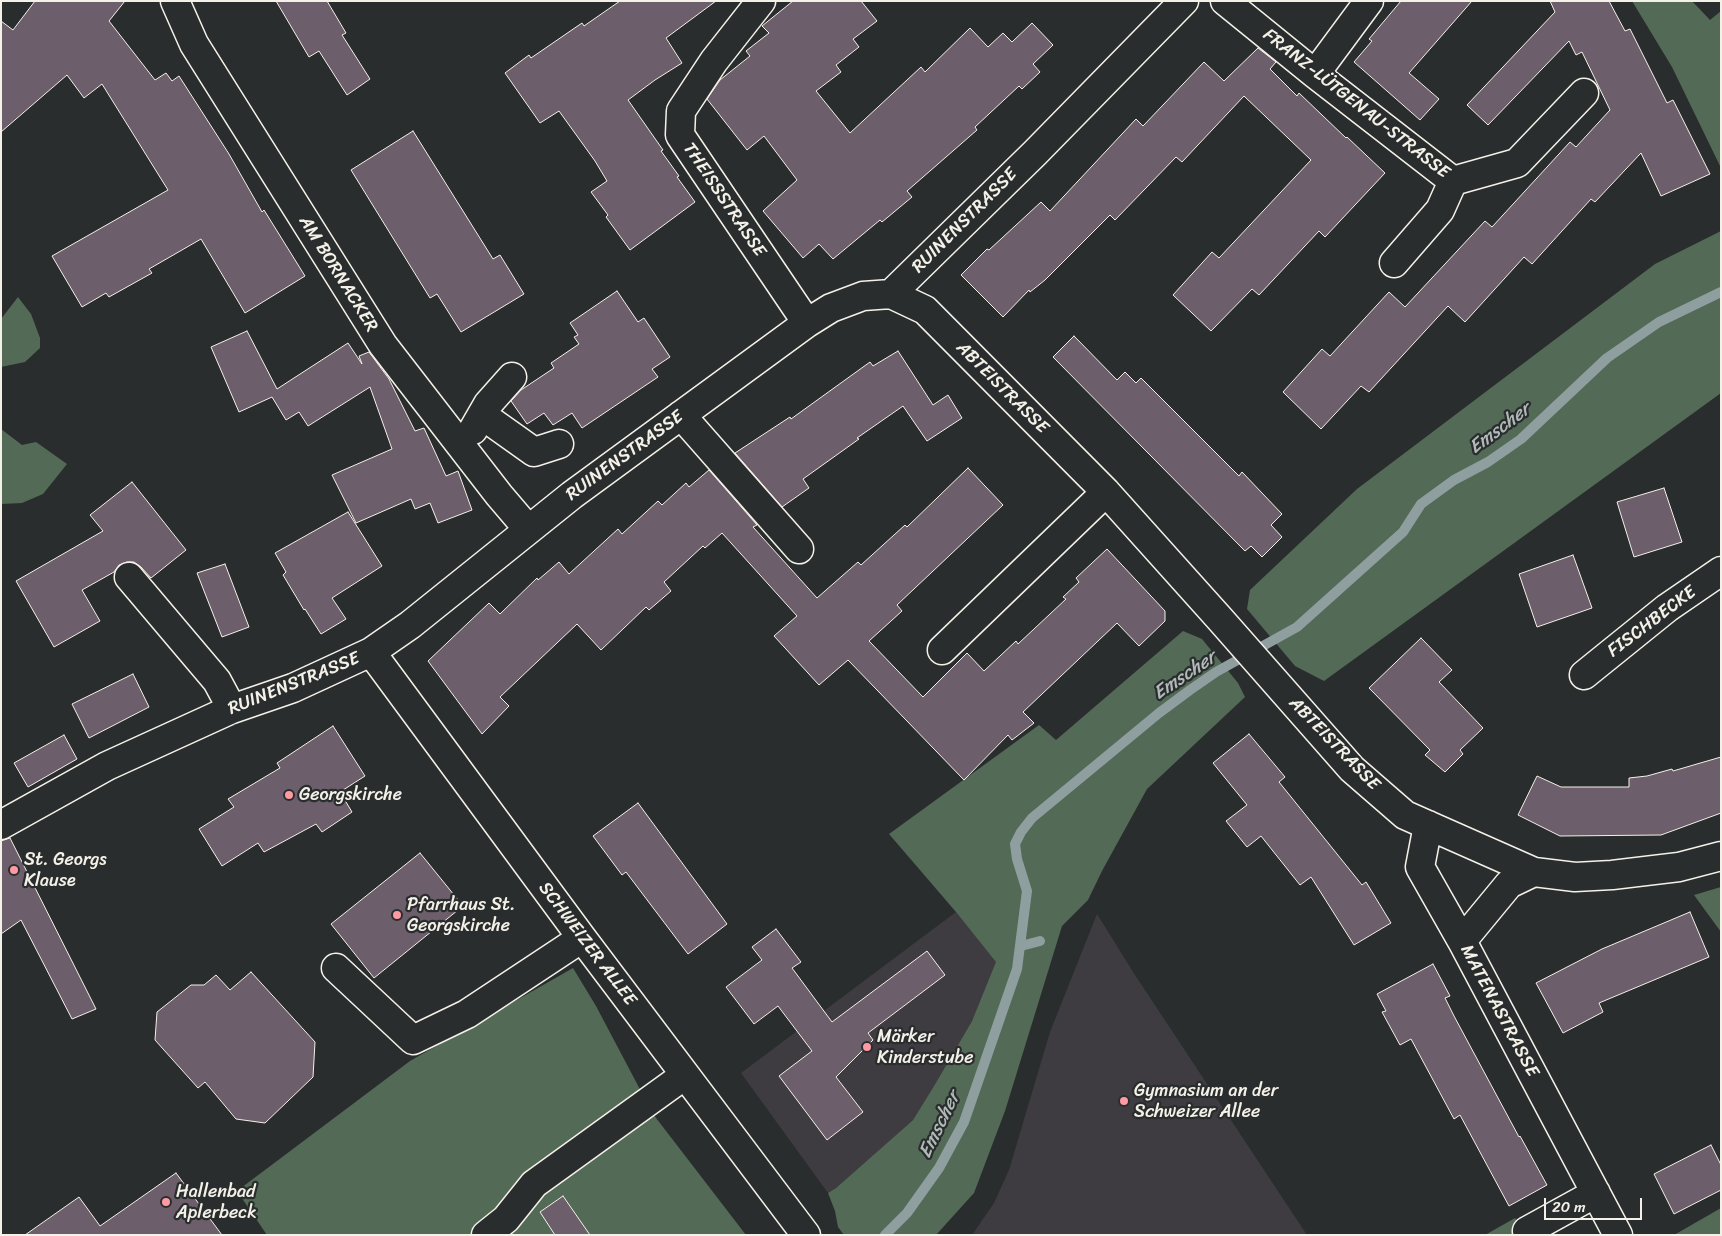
<!DOCTYPE html>
<meta charset="utf-8">
<style>
body{margin:0}
#map{position:relative;width:1722px;height:1236px;overflow:hidden;background:#2a2d2e;font-family:Sriracha,sans-serif}
canvas{display:block}
.frame{position:absolute;inset:0;border:2px solid #f4f1e8;pointer-events:none}
.scale{position:absolute;left:1544px;top:1198px;width:98px;height:22px;box-sizing:border-box;border:2px solid #f4f1e8;border-top:0;padding-left:6px;font-size:15px;line-height:18px;white-space:nowrap;color:#f4f1e8;-webkit-text-stroke:4px #2a2d2e;paint-order:stroke}
</style>
<div id="map">
<canvas width="1722" height="1236"></canvas>
<div class="frame"></div>
<div class="scale">20 m</div>
</div>
<script>
const c = document.querySelector('canvas').getContext('2d');
c.lineJoin = 'round';
function fill(path, color) {
  c.fillStyle = color;
  c.fill(path, 'evenodd');
}
function toPath(rows) {
  const path = new Path2D();
  for (const r of rows) {
    path.moveTo(r[0], r[1]);
    for (let i = 2; i < r.length; i += 2) path.lineTo(r[i], r[i + 1]);
  }
  return path;
}
function strokePath(path, color, width, dash) {
  c.strokeStyle = color;
  c.lineWidth = width;
  c.lineCap = dash ? 'butt' : 'round';
  c.setLineDash(dash || []);
  c.stroke(path);
}
function label(font, color, halo, rows, align = 'center') {
  c.font = font + ' Sriracha,sans-serif';
  c.lineWidth = 4.5;
  c.setLineDash([]);
  c.textBaseline = 'middle';
  c.strokeStyle = halo;
  c.fillStyle = color;
  for (const [text, x, y, turn = 0] of rows) {
    c.save();
    c.translate(x, y);
    c.rotate((+turn || 0) * Math.PI / 180);
    c.textAlign = isNaN(turn) ? turn : align;
    if (halo) c.strokeText(text, 0, 0);
    c.fillText(text, 0, 0);
    c.restore();
  }
}
const built = toPath([
 [956,912,997,962,972,1021,934,1086,913,1120,836,1188,828,1193,741,1073],
 [1097,914,1135,975,1307,1235,972,1235,994,1203,1009,1170,1050,1032]
]);
const green = toPath([
 [1632,1,1692,1,1710,20,1721,11,1721,168,1672,67],
 [1721,231,1721,393,1324,681,1295,666,1247,609,1250,590,1357,489,1655,264],
 [18,297,31,314,40,338,40,348,25,362,1,367,1,319],
 [1,429,22,445,36,442,67,464,43,494,22,503,1,504],
 [1183,631,1202,639,1238,683,1245,697,1147,789,1102,871,1088,900,1062,926,1005,1111,974,1193,936,1235,844,1235,838,1227,835,1211,828,1193,836,1188,913,1120,934,1086,972,1021,996,962,956,912,889,834,1039,725,1056,740],
 [1721,887,1721,932,1694,895],
 [573,968,596,1006,653,1114,746,1235,267,1235,237,1191,410,1061],
 [1721,1208,1721,1235,1674,1235],
 [1515,1218,1525,1235,1485,1235]
]);
const stream = toPath([
 [1021,946,1040,941],
 [885,1235,907,1213,939,1168,964,1122,1017,969,1027,891,1017,859,1015,844,1021,832,1032,818,1159,713,1190,690,1216,672,1297,627,1403,532,1421,504,1454,480,1488,462,1521,439,1607,358,1659,322,1721,292]
]);
const building = toPath([
 [35,1,125,1,109,21,155,80,166,73,172,81,179,76,229,154,262,212,264,210,305,276,245,313,201,239,149,269,152,273,109,297,106,293,82,307,52,256,168,190,102,84,84,98,67,75,1,132,1,21,13,30,35,1],
 [276,1,327,1,346,33,342,35,370,79,347,95,319,51,309,57,276,1],
 [620,1,716,1,666,38,682,63,655,80,628,100,663,150,661,151,679,176,677,177,695,202,630,250,606,217,608,215,591,192,607,181,595,161,559,111,540,123,505,73,529,55,531,58,582,23,584,26,620,1],
 [793,1,861,1,877,21,853,39,859,47,836,65,841,72,816,91,850,133,921,67,925,72,970,28,988,47,1003,33,1012,42,1032,23,1053,45,1033,64,1040,72,1022,89,1019,86,975,127,977,130,907,191,912,197,882,222,880,220,833,259,819,244,803,258,763,211,797,180,764,136,747,150,707,99,720,80,750,56,746,51,769,33,762,26,793,1],
 [1401,1,1472,1,1409,73,1439,99,1420,120,1354,62,1372,41,1369,39,1401,1],
 [1550,1,1609,1,1625,31,1630,29,1667,103,1673,100,1710,174,1661,196,1641,153,1595,202,1591,199,1532,264,1524,257,1465,322,1448,306,1369,392,1361,386,1321,429,1283,392,1302,371,1322,349,1330,356,1389,292,1405,307,1485,221,1492,227,1570,142,1576,147,1610,110,1582,52,1576,55,1569,41,1488,125,1467,105,1555,12,1550,1],
 [1258,48,1276,62,1270,69,1297,96,1299,93,1346,138,1347,137,1385,173,1325,237,1319,231,1259,295,1252,289,1211,331,1173,295,1212,252,1219,258,1311,160,1244,96,1182,162,1176,157,1115,220,1110,215,1045,280,1030,292,1029,290,1003,317,961,275,987,249,989,250,1041,202,1050,211,1136,119,1143,126,1204,62,1224,81,1258,48],
 [413,131,493,259,500,255,524,294,461,332,437,294,430,298,351,170,413,131],
 [617,291,638,322,644,318,670,357,652,369,658,377,582,428,572,413,553,425,544,413,527,424,511,401,521,390,554,368,551,363,579,344,574,337,578,335,570,323,617,291],
 [247,331,277,389,348,343,362,364,359,356,369,352,389,379,415,431,424,428,446,476,458,471,472,510,438,523,430,503,415,509,411,499,356,523,332,475,392,449,370,387,308,426,299,412,286,420,272,397,239,412,211,347,247,331],
 [1074,336,1117,380,1125,372,1136,383,1141,378,1239,476,1242,472,1282,514,1271,525,1282,537,1262,557,1251,546,1245,551,1053,357,1074,336],
 [898,351,933,405,948,395,962,418,927,441,903,406,857,438,859,439,803,479,809,488,782,507,735,453,790,417,791,419,870,362,873,366,898,351],
 [968,468,1003,505,897,605,902,611,869,641,923,697,967,653,984,671,1016,641,1018,644,1066,599,1063,597,1079,582,1076,578,1107,549,1165,611,1165,621,1139,646,1117,623,1023,712,1034,723,1012,740,1008,735,964,780,848,660,819,685,774,636,797,616,722,533,705,548,703,546,664,582,671,591,649,610,646,607,601,650,577,624,500,697,509,706,482,734,428,661,489,603,500,614,537,578,538,580,559,562,569,574,618,529,622,534,658,501,662,505,686,483,689,487,709,470,757,525,753,527,817,598,858,562,861,565,905,525,907,527,968,468],
 [132,482,186,550,151,578,141,567,134,562,127,562,119,565,114,572,82,590,100,621,54,647,16,581,103,531,90,515,132,482],
 [1664,488,1682,542,1634,557,1617,502,1664,488],
 [348,512,382,566,332,598,346,619,321,634,305,609,304,610,283,575,286,572,275,553,348,512],
 [1573,555,1592,608,1537,627,1519,574,1573,555],
 [225,564,249,627,222,637,197,573,225,564],
 [1421,638,1452,670,1439,682,1483,728,1460,750,1463,754,1445,772,1425,755,1430,750,1369,688,1421,638],
 [133,674,149,707,89,738,72,704,133,674],
 [333,726,365,776,340,792,352,812,322,832,316,824,264,852,258,843,222,866,199,829,234,807,228,799,280,768,277,763,333,726],
 [1249,734,1285,777,1279,782,1362,885,1366,882,1391,923,1354,945,1311,877,1300,885,1261,836,1247,847,1226,821,1247,805,1213,763,1249,734],
 [64,735,77,759,28,787,14,763,64,735],
 [1721,757,1721,813,1661,835,1560,836,1518,815,1537,776,1561,787,1629,787,1629,778,1647,776,1672,769,1673,771,1721,757],
 [638,803,727,924,688,954,626,872,622,875,593,836,638,803],
 [10,838,96,1009,72,1019,21,920,1,934,1,841,10,838],
 [420,853,463,906,374,978,331,924,420,853],
 [1690,912,1709,957,1599,1003,1603,1012,1563,1033,1536,983,1602,949,1690,912],
 [776,929,801,962,792,968,832,1022,927,951,945,975,868,1033,873,1040,836,1077,863,1112,827,1140,779,1076,812,1051,778,1006,754,1024,726,987,762,960,752,947,776,929],
 [1433,964,1450,996,1445,998,1454,1016,1519,1137,1520,1136,1547,1185,1509,1206,1460,1115,1454,1119,1411,1039,1400,1045,1382,1012,1386,1011,1377,994,1433,964],
 [251,972,315,1042,313,1077,265,1123,236,1119,205,1082,198,1088,155,1040,157,1012,191,985,204,985,216,975,230,990,251,972],
 [1711,1145,1721,1165,1721,1190,1674,1214,1654,1174,1711,1145],
 [176,1173,222,1235,25,1235,79,1197,100,1226,176,1173],
 [563,1196,590,1235,555,1235,540,1212,563,1196]
]);
const minor = toPath([
 [175,1,194,44,383,345,499,495,528,529],
 [761,1,714,61,681,111,680,135,807,323],
 [1225,1,1315,74,1453,181],
 [1315,74,1369,1],
 [1453,181,1517,163,1584,93],
 [1394,263,1440,210,1453,181],
 [891,294,925,310,1106,492,1220,619,1352,769,1405,815,1534,872,1575,877,1612,875,1679,867,1721,856],
 [482,415,534,452,559,444],
 [681,415,799,549],
 [473,430,488,404,512,377],
 [129,577,217,681,232,709],
 [942,650,1106,492],
 [371,652,582,938,806,1235],
 [1584,675,1667,608,1721,571],
 [1,825,107,766,232,709,293,688,371,652,410,625,572,495,807,323,831,308,863,296,891,294,1035,153,1184,1],
 [1428,825,1420,867,1462,941,1618,1235],
 [1462,941,1509,884,1534,872],
 [336,968,413,1040,467,1014,582,938],
 [1527,1231,1596,1193],
 [486,1235,506,1219,534,1184,685,1075]
]);
const markers = [
 [289,795,5,"#ff9aa2"],
 [14,870,5,"#ff9aa2"],
 [397,915,5,"#ff9aa2"],
 [867,1047,5,"#ff9aa2"],
 [1124,1101,5,"#ff9aa2"],
 [166,1202,5,"#ff9aa2"]
];
const streetNames = [
 ["FRANZ-LÜTGENAU-STRASSE",1356,104,38],
 ["THEISSSTRASSE",724,200,56],
 ["RUINENSTRASSE",965,221,-45],
 ["AM BORNACKER",338,274,58],
 ["ABTEISTRASSE",1002,388,45],
 ["RUINENSTRASSE",625,456,-36],
 ["FISCHBECKE",1652,622,-37],
 ["RUINENSTRASSE",294,684,-22],
 ["ABTEISTRASSE",1334,744,46],
 ["SCHWEIZER ALLEE",587,944,53],
 ["MATENASTRASSE",1499,1011,62]
];
const poiNames = [
 ["Georgskirche",299,795],
 ["St. Georgs",24,860],
 ["Klause",24,881],
 ["Pfarrhaus St.",407,905],
 ["Georgskirche",407,926],
 ["Märker",877,1037],
 ["Kinderstube",877,1058],
 ["Gymnasium an der",1134,1091],
 ["Schweizer Allee",1134,1112],
 ["Hallenbad",176,1192],
 ["Aplerbeck",176,1213]
];
const waterNames = [
 ["Emscher",1500,429,-37],
 ["Emscher",1185,676,-34],
 ["Emscher",940,1125,-64]
];
fill(built, '#3e3c40');
fill(green, '#536a56');
strokePath(stream, '#8f9fa0', 10);
fill(building, '#6c5e6a');
strokePath(building, '#f4f1e8', 1);
strokePath(minor, '#f4f1e8', 31);
strokePath(minor, '#2a2d2e', 28);
for (const [x, y, r, color] of markers) {
  const dot = new Path2D();
  dot.arc(x, y, r, 0, 2 * Math.PI);
  c.fillStyle = color;
  c.fill(dot);
  strokePath(dot, '#2a2d2e', 2);
}
label('18px', '#f4f1e8', '#2a2d2e', streetNames);
label('18px', '#f4f1e8', '#2a2d2e', poiNames, 'left');
label('italic 19px', '#b1bab8', '#2a2d2e', waterNames);
</script>
